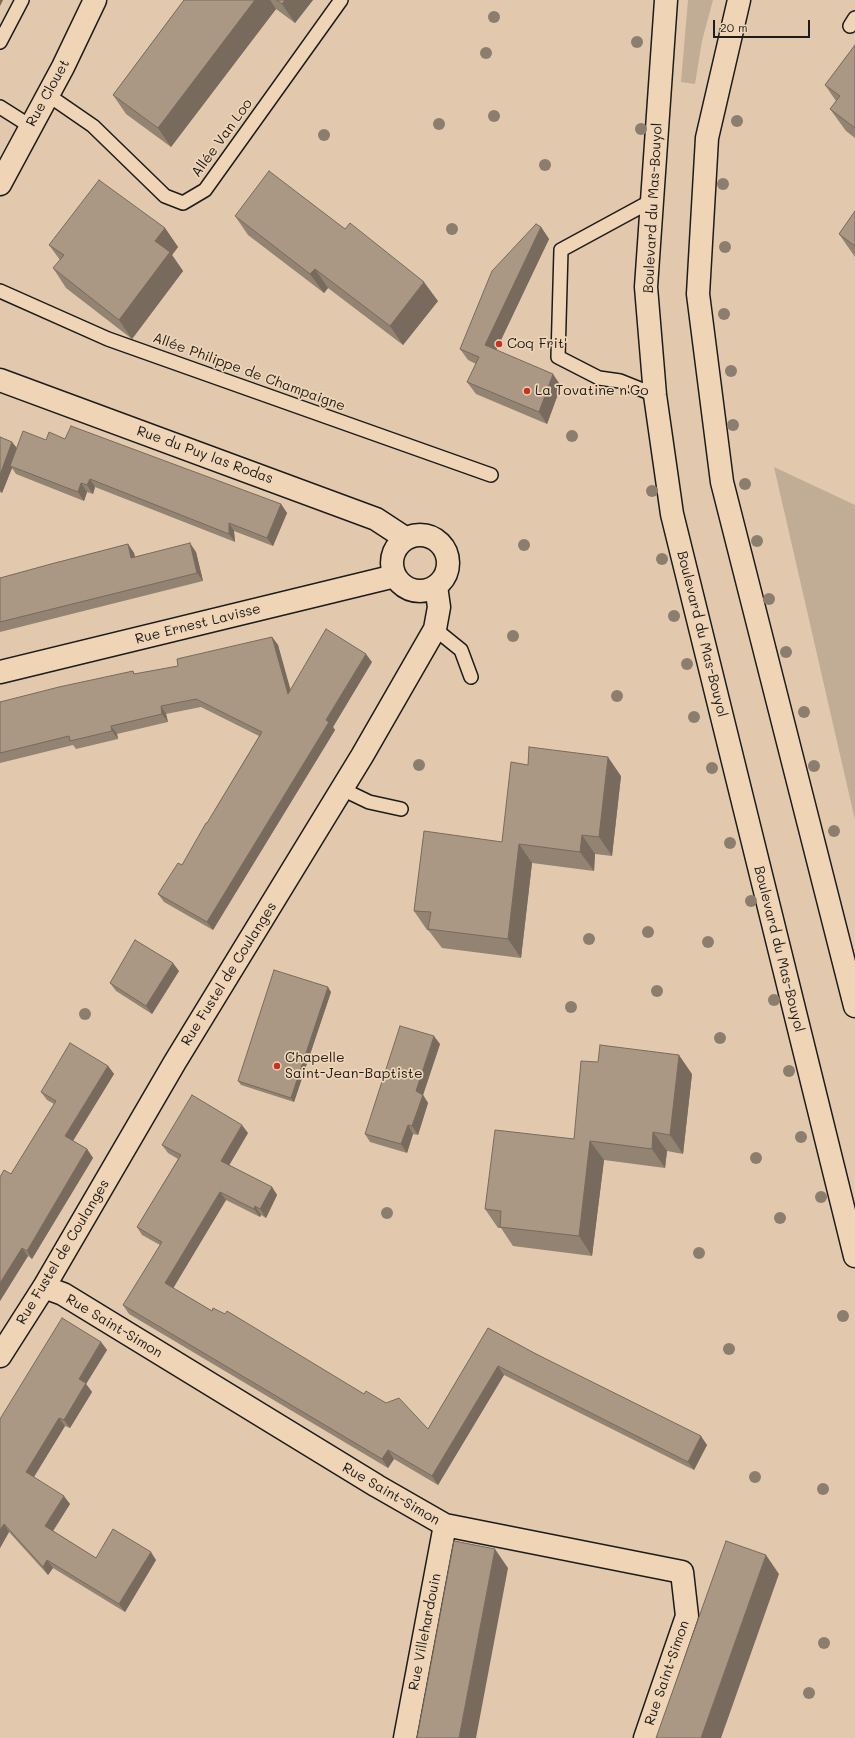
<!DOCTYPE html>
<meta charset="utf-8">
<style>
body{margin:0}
#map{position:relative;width:855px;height:1738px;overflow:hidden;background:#e2c9ad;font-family:Mali,sans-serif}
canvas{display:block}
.scale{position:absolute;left:713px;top:20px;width:97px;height:18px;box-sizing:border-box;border:2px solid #1c1c1c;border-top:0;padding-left:5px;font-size:12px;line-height:14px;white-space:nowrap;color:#1c1c1c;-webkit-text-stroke:3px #efd4b6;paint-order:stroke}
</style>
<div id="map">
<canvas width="855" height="1738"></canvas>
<div class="scale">20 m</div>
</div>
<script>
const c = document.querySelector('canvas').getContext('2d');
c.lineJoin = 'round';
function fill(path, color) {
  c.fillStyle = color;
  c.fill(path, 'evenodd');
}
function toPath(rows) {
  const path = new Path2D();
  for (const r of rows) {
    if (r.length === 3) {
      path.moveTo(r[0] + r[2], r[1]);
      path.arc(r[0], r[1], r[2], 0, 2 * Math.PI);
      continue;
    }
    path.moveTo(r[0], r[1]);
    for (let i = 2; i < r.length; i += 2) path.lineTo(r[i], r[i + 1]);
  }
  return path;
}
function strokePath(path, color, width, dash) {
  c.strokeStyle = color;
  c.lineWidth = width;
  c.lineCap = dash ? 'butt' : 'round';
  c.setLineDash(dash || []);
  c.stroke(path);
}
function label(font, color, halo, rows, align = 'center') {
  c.font = font + ' Mali,sans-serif';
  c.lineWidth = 3.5;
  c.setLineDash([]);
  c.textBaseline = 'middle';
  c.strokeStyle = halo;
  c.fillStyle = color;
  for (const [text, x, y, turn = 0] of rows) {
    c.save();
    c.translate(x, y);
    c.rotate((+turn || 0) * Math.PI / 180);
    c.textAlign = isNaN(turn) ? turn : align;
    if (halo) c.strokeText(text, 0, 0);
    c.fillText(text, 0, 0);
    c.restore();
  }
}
const green = toPath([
 [688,0,713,0,702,41,695,84,681,82],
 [774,467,855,505,855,820]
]);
const service = toPath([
 [850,26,855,18],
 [0,42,22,0],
 [48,95,93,126,165,196,183,203,205,190,341,0],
 [0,107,30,126],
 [653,200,561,250,558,357,599,378,620,381,655,395],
 [0,291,108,339,491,475],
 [435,629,461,650,471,677],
 [342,789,369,802,401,809]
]);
const minor = toPath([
 [0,184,63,67,95,0],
 [0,380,376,519,405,538],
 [420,563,28],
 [0,672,395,576],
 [44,1287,63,1294,377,1486,445,1525,682,1572,687,1616,645,1738],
 [0,1356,44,1287,175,1062,362,756,435,629,439,607,436,586],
 [405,1738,445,1525]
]);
const primary = toPath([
 [666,0,646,287,655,395,672,514,855,1256],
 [739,0,707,138,698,294,722,482,855,1006]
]);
const trees = [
 [494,17],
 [637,42],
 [486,53],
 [494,116],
 [737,121],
 [439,124],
 [641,129],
 [324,135],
 [545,165],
 [723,184],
 [452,229],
 [725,247],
 [724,314],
 [731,371],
 [733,425],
 [572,436],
 [745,484],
 [652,491],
 [757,541],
 [524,545],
 [662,559],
 [769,599],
 [674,616],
 [513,636],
 [786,652],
 [687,664],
 [617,696],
 [804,712],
 [694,717],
 [419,765],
 [814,766],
 [712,768],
 [834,831],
 [730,843],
 [751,901],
 [648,932],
 [589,939],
 [708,942],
 [657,991],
 [774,1000],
 [571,1007],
 [85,1014],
 [720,1038],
 [789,1071],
 [801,1137],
 [756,1158],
 [821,1197],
 [387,1213],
 [780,1218],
 [699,1253],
 [843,1316],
 [729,1349],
 [755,1477],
 [823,1489],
 [824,1643],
 [809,1693]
];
const wall = toPath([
 [184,0,313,0,295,23,276,9,171,147,126,114,113,95],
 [855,45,855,138,846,131,830,109,836,101,825,85],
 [855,211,855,257,839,234],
 [235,216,438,301,403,345,328,288,324,293,248,235],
 [541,227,549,239,496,350,561,386,547,424,476,394,467,382,476,364,468,360,460,349],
 [165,228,178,247,172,255,183,271,132,339,66,288,53,268,60,260,49,245],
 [0,437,12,442,17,448,46,440,65,439,281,504,287,513,273,546,234,531,235,542,95,487,93,494,87,492,84,501,16,474,12,468,2,493,0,492],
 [128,544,134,553,135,557,196,552,203,581,0,632,0,578],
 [272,637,278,645,290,690,372,662,333,727,335,730,213,930,164,902,158,894,182,865,259,736,201,707,166,714,168,722,117,734,118,739,76,749,73,745,0,763,0,702,133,671,135,674,178,666],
 [528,765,621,776,612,856,595,854,594,871,532,863,521,958,442,948,429,931,427,930,414,911,502,842],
 [179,971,152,1014,116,991,110,983],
 [331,992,294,1102,241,1085,238,1081],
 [440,1044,423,1095,428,1103,418,1135,413,1134,407,1153,370,1142,365,1134],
 [108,1066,114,1074,73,1141,87,1149,93,1158,32,1259,28,1256,0,1301,11,1174,54,1104,47,1100,41,1092],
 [692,1074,683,1154,667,1151,665,1168,604,1160,592,1256,513,1246,501,1228,498,1228,485,1209],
 [248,1133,229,1165,272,1187,277,1195,266,1218,261,1215,260,1217,226,1200,173,1288,212,1311,428,1429,488,1328,707,1445,694,1470,504,1375,438,1485,394,1459,388,1468,129,1314,123,1305,160,1245,142,1235,137,1227,178,1159,168,1153,162,1145],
 [101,1342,107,1350,86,1384,92,1392,70,1428,65,1426,34,1477,70,1504,53,1531,96,1558,156,1560,125,1612,53,1568,48,1575,9,1532,0,1548,0,1419]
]);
const shadedWall = toPath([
 [0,0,3,0,0,6],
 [255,0,270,0,276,9,171,147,158,128],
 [285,0,313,0,295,23,282,4],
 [541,227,549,239,493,357,485,345],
 [165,228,178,247,172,255,183,271,132,339,119,320,155,241],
 [315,269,328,288,324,293,310,274],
 [424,282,438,301,403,345,390,326],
 [553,374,561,386,547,424,539,412],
 [12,442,18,450,10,466,12,468,2,493,0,490,0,475],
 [90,479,95,487,93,494,87,485],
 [81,483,87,492,84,501,78,492],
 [281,504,287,513,273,546,267,538],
 [229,523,234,531,235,542,229,534],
 [190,543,196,552,203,581,197,573],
 [128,544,134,553,137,566,131,558],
 [272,637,278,645,294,702,288,694],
 [366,654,372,662,333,727,335,730,213,930,207,922,326,720],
 [161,706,166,714,168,722,162,714],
 [111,726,117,734,118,739,112,731],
 [608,757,621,776,612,856,599,837],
 [582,835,595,854,594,871,580,852],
 [519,844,532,863,521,958,508,939],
 [173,963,179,971,152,1014,146,1006],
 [328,987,331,992,294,1102,291,1098],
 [434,1036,440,1044,423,1095,428,1103,418,1135,412,1126,416,1091],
 [679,1055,692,1074,683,1154,670,1135],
 [108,1066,114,1074,71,1144,65,1136],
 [242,1125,248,1133,227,1169,221,1161],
 [408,1125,413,1134,407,1153,401,1144],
 [653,1132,667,1151,665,1168,652,1149],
 [590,1141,604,1160,592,1256,579,1236],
 [87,1149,93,1158,32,1259,27,1251],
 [272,1187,277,1195,266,1218,260,1209],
 [220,1192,226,1200,171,1292,165,1283],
 [255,1206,261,1215,260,1217,254,1209],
 [22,1248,28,1256,0,1301,0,1283],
 [101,1342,107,1350,86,1384,92,1392,70,1428,64,1420,79,1379],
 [498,1366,504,1375,438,1485,432,1476],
 [59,1418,65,1426,32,1480,26,1472],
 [701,1436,707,1445,694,1470,688,1462],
 [388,1450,394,1459,388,1468,382,1459],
 [64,1496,70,1504,51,1534,45,1526],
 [4,1524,9,1532,0,1548,0,1530],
 [495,1549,508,1568,476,1738,459,1738],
 [151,1552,156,1560,125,1612,119,1604],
 [766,1555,779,1574,721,1738,701,1738],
 [47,1560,53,1568,48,1575,43,1567]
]);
const building = toPath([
 [184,0,255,0,158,128,113,95,184,0],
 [277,0,285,0,282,4,277,0],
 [855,45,855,128,830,109,840,96,825,85,855,45],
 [269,171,345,229,350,223,424,282,390,326,315,269,310,274,235,216,269,171],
 [99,180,165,228,155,241,170,252,119,320,53,268,64,255,49,245,99,180],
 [855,211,855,246,839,234,855,211],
 [536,224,541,227,485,345,553,374,539,412,467,382,479,357,460,349,492,271,536,224],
 [71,426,281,504,267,538,229,523,229,534,90,479,87,485,81,483,78,492,10,466,23,431,46,440,49,432,65,439,71,426],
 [0,437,12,442,0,475,0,437],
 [190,543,197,573,0,622,0,578,51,564,128,544,131,558,190,543],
 [326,629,366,654,326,720,329,722,207,922,158,894,178,863,182,865,206,823,207,823,262,732,196,699,161,706,162,714,111,726,112,731,70,741,69,736,0,753,0,702,59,687,133,671,134,674,178,666,177,659,272,637,288,694,326,629],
 [529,747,608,757,599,837,582,835,580,852,519,844,508,939,428,929,431,912,414,911,424,831,502,842,511,762,528,765,529,747],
 [135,940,173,963,146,1006,110,983,135,940],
 [274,970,328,987,291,1098,238,1081,274,970],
 [400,1026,434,1036,416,1091,423,1095,412,1126,408,1125,401,1144,365,1134,400,1026],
 [70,1043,108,1066,65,1136,87,1149,27,1251,22,1248,0,1283,0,1177,4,1170,11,1174,56,1101,41,1092,70,1043],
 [600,1045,679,1055,670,1135,653,1132,652,1149,590,1141,579,1236,500,1227,501,1211,485,1209,495,1130,574,1139,581,1061,598,1062,600,1045],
 [192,1095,242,1125,221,1161,272,1187,260,1209,255,1206,254,1209,220,1192,165,1283,212,1311,213,1308,225,1314,227,1311,364,1394,366,1391,386,1403,399,1398,428,1429,488,1328,536,1354,701,1436,688,1462,498,1366,432,1476,388,1450,382,1459,123,1305,162,1242,137,1227,181,1155,162,1145,192,1095],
 [62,1318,101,1342,79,1379,86,1383,64,1420,59,1418,26,1472,64,1496,45,1526,96,1558,113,1529,151,1552,119,1604,47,1560,43,1567,4,1524,0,1530,0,1419,62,1318],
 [454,1541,495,1549,459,1738,417,1738,454,1541],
 [726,1541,766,1555,701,1738,656,1738,726,1541]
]);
const markers = [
 [499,344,4,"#c8321e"],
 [527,391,4,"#c8321e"],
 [277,1066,4,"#c8321e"]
];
const streetNames = [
 ["Rue Clouet",48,93,-61],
 ["Allée Van Loo",222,138,-54],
 ["Boulevard du Mas-Bouyol",653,208,-87],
 ["Allée Philippe de Champaigne",249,372,20],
 ["Rue du Puy las Rodas",205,455,20],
 ["Rue Ernest Lavisse",198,624,-14],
 ["Boulevard du Mas-Bouyol",702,634,76],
 ["Boulevard du Mas-Bouyol",779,949,76],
 ["Rue Fustel de Coulanges",229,974,-58],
 ["Rue Fustel de Coulanges",63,1252,-59],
 ["Rue Saint-Simon",114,1326,31],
 ["Rue Saint-Simon",391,1494,30],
 ["Rue Villehardouin",425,1632,-79],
 ["Rue Saint-Simon",667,1673,-71]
];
const poiNames = [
 ["Coq Frit'",507,344],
 ["La Tovatine n'Go",535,391],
 ["Chapelle",285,1058],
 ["Saint-Jean-Baptiste",285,1074]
];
fill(green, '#c1ac95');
strokePath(service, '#1c1c1c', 16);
strokePath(minor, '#1c1c1c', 25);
strokePath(primary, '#1c1c1c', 25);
strokePath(service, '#efd4b6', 13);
strokePath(minor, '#efd4b6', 22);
strokePath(primary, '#efd4b6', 22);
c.fillStyle = '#8c7e6e';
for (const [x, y] of trees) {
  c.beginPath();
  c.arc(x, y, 6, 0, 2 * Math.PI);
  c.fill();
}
fill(wall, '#938372');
fill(shadedWall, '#786a5c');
fill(building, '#ab9884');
strokePath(building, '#786a5c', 1);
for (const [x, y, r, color] of markers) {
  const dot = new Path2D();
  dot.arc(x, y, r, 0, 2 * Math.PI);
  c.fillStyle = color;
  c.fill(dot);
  strokePath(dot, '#efd4b6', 1.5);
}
label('14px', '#1c1c1c', '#efd4b6', streetNames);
label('14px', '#1c1c1c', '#efd4b6', poiNames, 'left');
</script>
